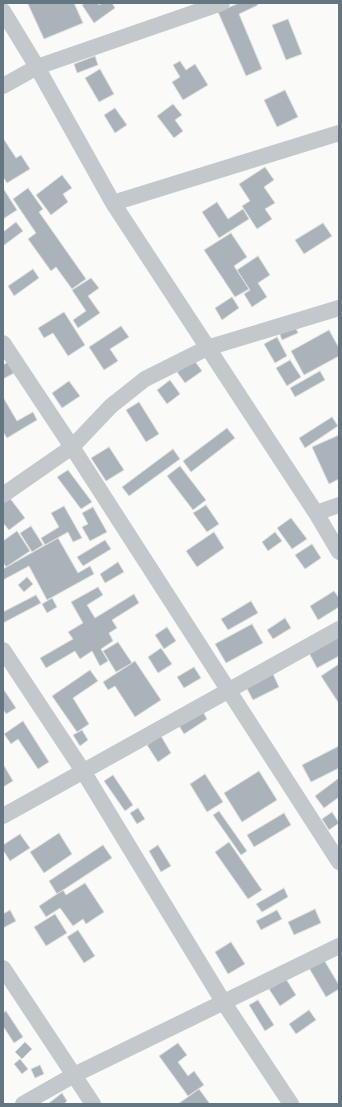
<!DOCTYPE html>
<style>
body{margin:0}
#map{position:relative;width:342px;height:1107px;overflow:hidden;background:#fafaf8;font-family:"Roboto Condensed",sans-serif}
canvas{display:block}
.frame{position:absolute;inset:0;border:4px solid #657683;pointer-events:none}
</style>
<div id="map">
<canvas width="342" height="1107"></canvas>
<div class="frame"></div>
</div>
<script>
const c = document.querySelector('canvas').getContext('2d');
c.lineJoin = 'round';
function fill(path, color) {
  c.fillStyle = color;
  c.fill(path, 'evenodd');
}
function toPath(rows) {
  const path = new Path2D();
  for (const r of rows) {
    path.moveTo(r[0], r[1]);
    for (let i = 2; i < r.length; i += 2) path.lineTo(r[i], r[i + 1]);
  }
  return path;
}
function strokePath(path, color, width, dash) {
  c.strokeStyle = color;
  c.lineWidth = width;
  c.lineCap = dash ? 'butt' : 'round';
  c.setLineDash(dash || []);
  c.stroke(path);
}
const building = toPath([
 [31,3,74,3,83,23,44,39,28,4,31,3],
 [85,3,98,3,99,5,102,3,112,3,115,8,94,23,82,5,85,3],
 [239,3,257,3,258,5,239,14,262,69,246,76,218,12,239,3],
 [288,19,302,54,286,60,272,25,288,19],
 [95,56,98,65,77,73,74,64,95,56],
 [180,61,186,70,195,64,208,85,183,100,172,82,180,77,173,65,180,61],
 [100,69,114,94,99,102,85,78,100,69],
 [285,90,298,117,277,127,264,100,285,90],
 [173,104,182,115,175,120,183,131,174,138,157,116,173,104],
 [115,108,127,125,115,133,104,115,115,108],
 [3,138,16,158,21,155,30,169,7,183,3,177,3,138],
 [265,167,274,180,264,187,275,203,265,209,272,219,257,229,242,206,250,201,239,184,265,167],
 [62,175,72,188,63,194,68,202,51,215,36,195,62,175],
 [3,188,17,210,3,219,3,188],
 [28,188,43,209,39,212,86,279,72,289,56,267,51,271,28,239,36,233,13,199,28,188],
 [217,202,228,219,243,209,249,219,219,238,202,212,217,202],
 [16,222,23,231,3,246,3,232,16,222],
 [323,223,332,236,304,254,295,240,323,223],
 [231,233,247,257,234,266,249,289,235,297,204,250,231,233],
 [258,256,270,275,258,283,267,297,252,307,244,294,250,290,237,270,258,256],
 [33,269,39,278,14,296,8,286,33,269],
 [91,278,99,288,88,296,100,313,78,328,73,320,86,311,72,290,91,278],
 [232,297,239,308,222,320,215,308,232,297],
 [64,312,85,345,68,356,53,333,44,338,38,328,64,312],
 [121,326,129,337,110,349,118,361,104,370,89,347,121,326],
 [295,326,298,333,282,340,279,332,295,326],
 [329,330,339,348,339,356,304,375,291,351,329,330],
 [277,337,287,356,275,363,264,344,277,337],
 [194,360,202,371,185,383,177,372,194,360],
 [290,360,301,377,287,386,276,368,290,360],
 [8,362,14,373,3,379,3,365,8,362],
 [320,371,325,380,295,397,290,388,320,371],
 [170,380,180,394,167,404,157,390,170,380],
 [69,381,80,396,62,408,52,393,69,381],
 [3,397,17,421,33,412,37,420,7,438,3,432,3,397],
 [139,402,159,434,146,442,126,410,139,402],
 [332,417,338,426,305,448,299,438,332,417],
 [227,428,235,438,191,472,183,461,227,428],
 [339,435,339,479,329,484,312,447,339,435],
 [109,447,124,470,106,481,91,458,109,447],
 [173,449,180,459,129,496,122,487,173,449],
 [180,466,206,500,193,510,167,476,180,466],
 [68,470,92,502,81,509,57,477,68,470],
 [9,497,25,518,9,530,3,523,3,501,9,497],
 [206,505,219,524,207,532,193,513,206,505],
 [64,506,82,538,73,542,68,532,45,545,41,538,59,527,51,513,64,506],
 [93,507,107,532,90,541,82,527,88,524,82,513,93,507],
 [291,518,307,539,292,549,277,528,291,518],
 [31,526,43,545,32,552,20,533,31,526],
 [17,531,30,551,6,567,3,562,3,541,17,531],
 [214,532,224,548,197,567,186,551,214,532],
 [275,532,282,541,268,551,262,542,275,532],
 [58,538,78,573,90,566,94,574,47,600,29,566,3,580,3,569,58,538],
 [105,540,111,549,83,566,77,557,105,540],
 [312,544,321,558,305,569,295,555,312,544],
 [118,562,124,572,105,583,100,574,118,562],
 [27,577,33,584,24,592,18,585,27,577],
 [98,587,103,595,87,605,95,618,134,594,139,603,112,620,117,628,109,633,113,641,101,649,108,661,100,666,92,651,80,659,75,651,46,668,40,658,73,639,68,632,83,623,71,602,98,587],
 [334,591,339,598,339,607,318,620,310,606,334,591],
 [36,595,41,603,3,623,3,612,36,595],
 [52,598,57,607,47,613,42,604,52,598],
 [251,601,258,613,228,630,221,619,251,601],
 [285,618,291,628,273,639,267,630,285,618],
 [252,624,263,643,226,663,215,644,252,624],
 [167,627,176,641,164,649,155,635,167,627],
 [339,636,339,656,317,668,309,653,339,636],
 [118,642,132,663,116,672,103,651,118,642],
 [161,648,172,664,158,673,148,657,161,648],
 [135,661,161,700,135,717,115,686,108,690,103,682,135,661],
 [339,664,339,702,338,702,321,676,339,664],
 [194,667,201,678,184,688,177,677,194,667],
 [90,670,98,681,73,698,89,724,77,732,52,696,90,670],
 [273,674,279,687,253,700,246,687,273,674],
 [4,690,16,708,6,714,3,709,3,691,4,690],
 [202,710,207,719,184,734,178,724,202,710],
 [23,721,49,762,38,769,18,739,11,744,4,734,23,721],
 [82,730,88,740,80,746,73,735,82,730],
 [161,736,171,753,158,762,147,745,161,736],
 [339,746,339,768,311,782,302,765,339,746],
 [3,764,13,781,3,787,3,764],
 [259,771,277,800,242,822,224,793,259,771],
 [205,774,223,802,207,812,190,784,205,774],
 [113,775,133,805,125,811,104,781,113,775],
 [339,778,339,797,324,808,315,796,339,778],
 [138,808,145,819,137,824,130,813,138,808],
 [219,811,247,851,241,855,213,815,219,811],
 [332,812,339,823,329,830,322,819,332,812],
 [284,813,291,825,254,847,247,835,284,813],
 [59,833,72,854,44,873,30,852,59,833],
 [20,834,30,848,10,861,3,850,3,845,20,834],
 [229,842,262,890,248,899,215,852,229,842],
 [103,845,112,858,57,894,49,881,103,845],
 [158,845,171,866,161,872,149,851,158,845],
 [85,883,104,912,86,924,83,919,73,926,60,908,46,917,39,906,63,890,66,895,85,883],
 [284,888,288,897,262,912,256,904,284,888],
 [315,909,321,923,294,935,288,922,315,909],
 [10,910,16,921,3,928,3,914,10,910],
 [277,910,282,919,261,930,256,921,277,910],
 [55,914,67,933,46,946,34,927,55,914],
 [78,930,95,956,84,963,67,937,78,930],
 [231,942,245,964,228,974,215,952,231,942],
 [324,960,339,985,339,989,326,997,309,968,324,960],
 [286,979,296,995,280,1006,269,989,286,979],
 [258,1000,274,1025,265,1031,249,1005,258,1000],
 [309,1010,316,1020,296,1034,289,1024,309,1010],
 [6,1011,23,1037,14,1043,3,1026,3,1013,6,1011],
 [25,1042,32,1049,22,1059,15,1052,25,1042],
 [178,1043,187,1055,178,1062,188,1076,194,1071,204,1085,188,1096,159,1056,178,1043],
 [20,1059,28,1069,22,1074,14,1064,20,1059],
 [40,1065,44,1074,35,1078,31,1069,40,1065],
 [199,1089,210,1104,178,1104,199,1089],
 [62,1093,67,1101,64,1104,50,1104,49,1103,62,1093]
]);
const minor = toPath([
 [3,11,37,67,113,203,316,513,339,552],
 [3,86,37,67,222,3],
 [113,203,339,133],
 [3,343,72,447,339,862],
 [3,495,72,447,111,406,145,379,207,348,339,308],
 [316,513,339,505],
 [3,650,83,771,224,1003,291,1104],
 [3,816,339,629],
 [3,968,93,1104],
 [23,1104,74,1075,339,946]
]);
fill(building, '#aab3b9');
strokePath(building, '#dcdcda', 1);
strokePath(minor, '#c3c8cc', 16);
</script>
